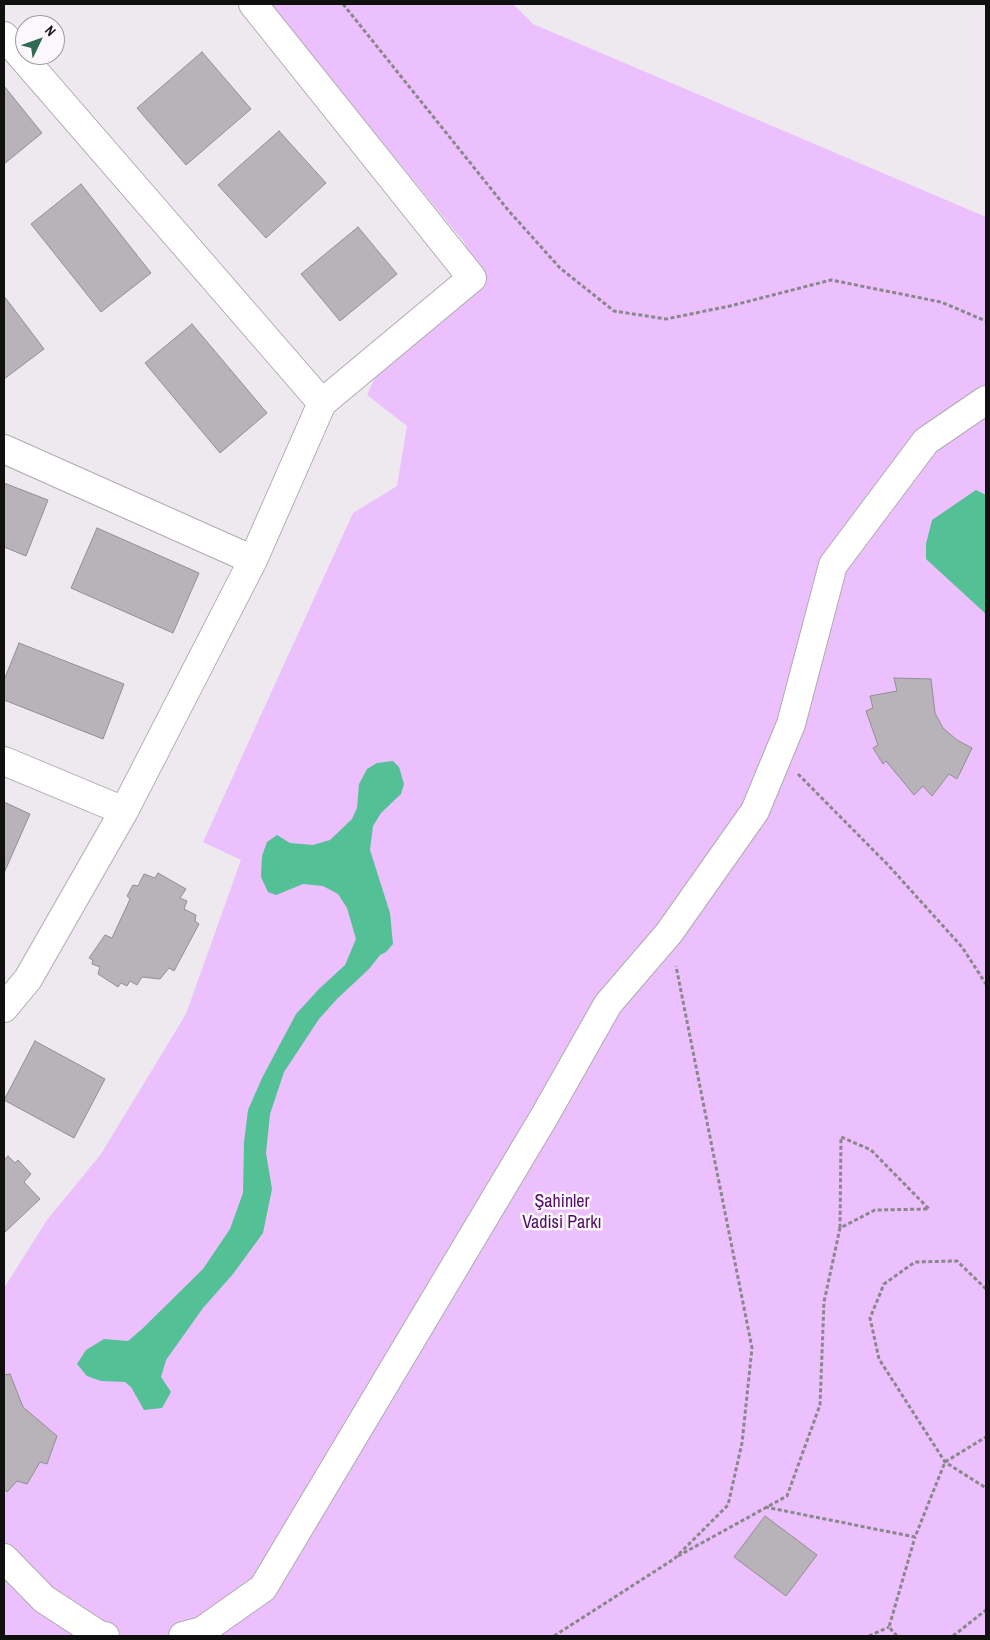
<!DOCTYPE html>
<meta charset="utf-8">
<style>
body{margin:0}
#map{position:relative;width:990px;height:1640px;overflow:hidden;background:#ede9ef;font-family:"Archivo Narrow",sans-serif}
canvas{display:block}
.frame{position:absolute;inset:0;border:5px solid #111011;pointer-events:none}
.north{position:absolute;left:15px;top:15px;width:50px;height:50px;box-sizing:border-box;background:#fbf7fc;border:1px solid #9d9b9e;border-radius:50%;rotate:48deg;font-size:14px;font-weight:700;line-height:20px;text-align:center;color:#111011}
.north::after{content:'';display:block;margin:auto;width:18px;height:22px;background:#306a53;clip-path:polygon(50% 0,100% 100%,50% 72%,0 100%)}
</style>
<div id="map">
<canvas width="990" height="1640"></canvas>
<div class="frame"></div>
<div class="north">N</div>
</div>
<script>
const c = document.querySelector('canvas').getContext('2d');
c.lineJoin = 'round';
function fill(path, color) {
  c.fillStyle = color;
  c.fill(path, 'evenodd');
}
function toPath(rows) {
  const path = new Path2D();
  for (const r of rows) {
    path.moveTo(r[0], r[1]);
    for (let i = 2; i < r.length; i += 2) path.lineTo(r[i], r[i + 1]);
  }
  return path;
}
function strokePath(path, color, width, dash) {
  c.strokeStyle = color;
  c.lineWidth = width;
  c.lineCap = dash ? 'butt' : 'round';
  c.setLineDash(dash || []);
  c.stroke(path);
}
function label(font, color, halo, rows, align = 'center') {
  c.font = font + ' "Archivo Narrow",sans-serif';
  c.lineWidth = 5;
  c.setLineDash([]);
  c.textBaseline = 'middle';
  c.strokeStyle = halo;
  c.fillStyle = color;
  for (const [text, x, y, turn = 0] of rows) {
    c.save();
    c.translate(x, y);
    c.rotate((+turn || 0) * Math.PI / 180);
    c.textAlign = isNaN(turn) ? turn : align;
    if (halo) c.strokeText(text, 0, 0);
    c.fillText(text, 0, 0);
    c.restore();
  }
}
const green = toPath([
 [269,4,513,4,533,24,986,217,986,1636,4,1636,4,1288,47,1220,101,1154,186,1014,241,860,203,842,353,513,397,486,407,426,367,395,381,364,481,277,464,242]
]);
const water = toPath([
 [976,490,986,495,986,614,926,559,926,544,932,520],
 [393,761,399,767,404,784,401,794,381,813,373,826,370,850,390,913,393,944,386,952,380,955,369,969,337,999,319,1019,284,1072,270,1114,266,1153,272,1189,263,1233,233,1274,203,1308,166,1360,161,1377,171,1392,162,1408,144,1410,131,1387,125,1382,101,1381,87,1376,77,1364,86,1350,104,1339,128,1341,142,1329,203,1269,230,1229,243,1193,244,1142,248,1110,262,1078,296,1014,319,989,345,965,356,939,347,908,338,894,323,886,303,884,276,895,268,892,261,877,262,856,267,842,277,835,290,843,313,845,330,840,352,819,357,808,359,784,367,769,377,763]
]);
const building = toPath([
 [202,52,251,109,186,165,137,108,202,52],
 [4,86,42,133,4,164,4,86],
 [279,131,326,183,266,238,218,185,279,131],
 [81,184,151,273,101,312,31,224,81,184],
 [358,227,397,274,340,321,301,274,358,227],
 [4,296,44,349,4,379,4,296],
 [192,324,267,413,220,453,145,363,192,324],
 [4,483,48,500,26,556,4,547,4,483],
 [97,528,199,573,173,633,71,588,97,528],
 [19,643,124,684,103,739,4,700,4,680,19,643],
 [894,678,931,679,935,713,943,728,957,740,972,748,957,779,949,774,932,796,923,786,914,795,886,761,883,764,873,748,878,745,866,711,873,708,870,696,897,691,894,678],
 [4,802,30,814,4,873,4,802],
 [158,873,186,889,180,898,187,901,184,909,196,915,195,921,199,924,174,971,169,968,160,979,142,977,137,985,130,981,127,986,121,983,118,987,98,974,100,967,92,964,93,960,89,958,105,935,112,938,130,899,127,896,133,885,138,886,144,874,155,878,158,873],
 [35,1041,105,1079,74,1138,4,1100,35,1041],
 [8,1156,15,1163,18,1160,31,1174,24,1182,40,1199,4,1233,4,1160,8,1156],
 [10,1374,23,1407,57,1436,47,1464,40,1462,27,1484,17,1481,7,1492,4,1489,4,1375,10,1374],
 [765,1516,817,1555,786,1596,734,1557,765,1516]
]);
const path = toPath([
 [343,4,508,210,560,268,614,311,666,319,730,306,831,280,941,302,986,321],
 [798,774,889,866,962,947,986,984],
 [986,1289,957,1261,915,1262,884,1284,870,1318,879,1359,945,1462,986,1488],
 [765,1507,915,1537,945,1462,986,1437],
 [678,1556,787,1496,820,1405,824,1302,840,1228,875,1210,929,1209,871,1150,841,1137,840,1228],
 [554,1636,674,1559,728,1505,742,1443,752,1348,676,966],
 [869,1636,889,1627],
 [897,1636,889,1627,915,1537],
 [953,1636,986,1610]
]);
const minor = toPath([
 [253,4,472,278,322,403],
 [4,36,322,403,253,560,124,811,28,979,4,1008],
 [4,449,253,560],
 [4,761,124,811],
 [4,1558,44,1599,99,1635,105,1636],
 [183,1636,202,1631,263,1588,544,1117,608,1004,669,933,755,811,791,724,833,565,926,441,986,400]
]);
const parkNames = [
 ["Şahinler",562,1202],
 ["Vadisi Parkı",562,1223]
];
fill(green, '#ebc0fd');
fill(water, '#53c096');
fill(building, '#b7b3b8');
strokePath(building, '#928f94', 1);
strokePath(minor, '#afabb0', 30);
strokePath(path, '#8a878b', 3, [4, 2.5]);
strokePath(minor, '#fff', 28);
label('18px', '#520e68', '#fbf7fc', parkNames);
</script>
